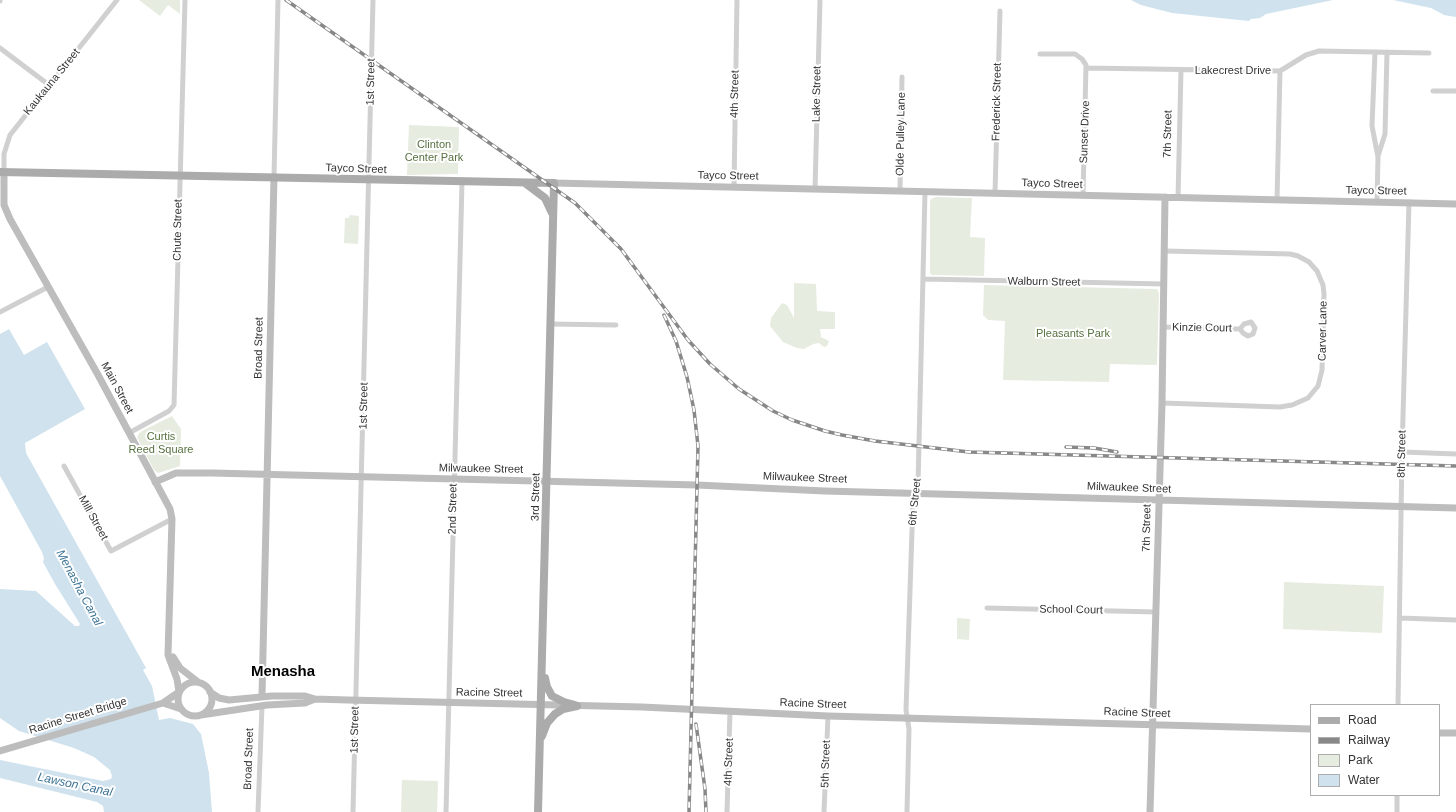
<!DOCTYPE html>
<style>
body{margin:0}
#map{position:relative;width:1456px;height:812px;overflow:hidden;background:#fff;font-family:Arial,sans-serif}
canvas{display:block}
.legend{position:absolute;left:1310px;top:704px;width:130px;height:92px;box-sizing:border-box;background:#fff;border:1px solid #adadad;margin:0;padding:5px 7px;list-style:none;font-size:12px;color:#333}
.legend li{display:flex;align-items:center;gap:8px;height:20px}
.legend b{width:20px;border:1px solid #adadad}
</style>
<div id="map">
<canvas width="1456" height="812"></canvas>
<ul class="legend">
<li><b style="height:5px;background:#ababab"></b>Road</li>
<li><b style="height:5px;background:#888"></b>Railway</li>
<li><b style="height:11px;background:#e6ecdf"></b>Park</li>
<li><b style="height:11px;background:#cfe2ee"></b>Water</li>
</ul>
</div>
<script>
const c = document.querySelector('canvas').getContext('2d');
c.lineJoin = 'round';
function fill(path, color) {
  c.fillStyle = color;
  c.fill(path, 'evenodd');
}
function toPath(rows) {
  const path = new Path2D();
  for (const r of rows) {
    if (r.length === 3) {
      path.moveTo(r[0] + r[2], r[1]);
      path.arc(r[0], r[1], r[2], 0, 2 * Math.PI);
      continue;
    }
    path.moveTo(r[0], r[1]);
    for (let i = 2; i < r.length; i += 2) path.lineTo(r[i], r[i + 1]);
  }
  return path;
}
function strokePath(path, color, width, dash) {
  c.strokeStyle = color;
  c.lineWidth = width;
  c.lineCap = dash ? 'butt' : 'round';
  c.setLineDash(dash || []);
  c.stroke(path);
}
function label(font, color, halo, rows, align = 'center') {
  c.font = font + ' Arial,sans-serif';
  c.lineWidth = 4;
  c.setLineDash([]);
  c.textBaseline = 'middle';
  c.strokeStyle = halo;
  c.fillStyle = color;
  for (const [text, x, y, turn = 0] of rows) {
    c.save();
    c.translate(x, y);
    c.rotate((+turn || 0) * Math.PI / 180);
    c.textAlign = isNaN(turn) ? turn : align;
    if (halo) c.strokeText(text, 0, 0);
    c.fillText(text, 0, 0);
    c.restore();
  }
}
const green = toPath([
 [139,0,180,0,180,14,168,5,160,16],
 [409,125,459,127,458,174,407,175],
 [936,197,972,198,970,237,985,238,984,276,932,275,930,273,930,202,931,199],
 [350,215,359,216,358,244,344,243,345,218,349,218],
 [794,283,816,284,817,311,835,312,835,329,820,329,821,337,829,341,827,346,824,347,819,343,813,344,804,349,797,348,783,342,770,326,771,318,782,303,787,305,794,318],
 [984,285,1157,289,1159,293,1157,365,1110,364,1109,382,1003,380,1005,321,988,320,983,315],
 [172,416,181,429,180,466,158,473,154,470,137,437,140,432],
 [1284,582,1384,586,1382,633,1283,629],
 [957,618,970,619,969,640,957,639],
 [402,780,438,781,437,812,401,812]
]);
const water = toPath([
 [1131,0,1333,0,1266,14,1260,18,1251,19,1249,21,1172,13,1141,5],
 [1393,0,1456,0,1456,17,1444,15,1431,8],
 [9,329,24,355,47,342,85,409,25,443,26,453,146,668,143,670,152,686,159,720,170,718,193,724,201,734,209,773,212,812,104,812,103,806,97,802,0,778,0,760,103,781,111,779,112,776,110,770,94,757,74,748,19,731,0,718,0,589,36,591,75,626,79,626,80,624,55,584,43,562,44,558,42,552,0,476,0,334]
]);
const street = toPath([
 [0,1,0,0],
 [0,48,49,85],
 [1375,52,1372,126,1378,157,1377,202],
 [1040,54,1075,54,1082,59,1086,65,1083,196],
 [1086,68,1280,71,1306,55,1319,51,1429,53],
 [1433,91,1456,91],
 [1378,156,1385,134,1387,52],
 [4,172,4,154,10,135,117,0],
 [274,177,278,0],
 [734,188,737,0],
 [815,189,820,0],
 [900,191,902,77],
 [995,193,1000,11],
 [1178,198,1181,70],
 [1277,200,1280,71],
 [924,279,1164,284],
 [0,312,48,287],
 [550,324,616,325],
 [1163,327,1240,329,1243,333,1248,336,1253,334,1255,328,1251,322,1244,324,1240,329],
 [1162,403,1280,407,1292,405,1308,398,1318,386,1322,370,1324,294,1323,285,1317,271,1309,262,1298,256,1290,254,1165,251],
 [129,433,169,411,174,405,185,0],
 [1402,452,1456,454],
 [64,466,111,551,172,519],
 [987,608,1156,612],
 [1400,618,1456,620],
 [1398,705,1402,452,1409,202],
 [258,812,262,706],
 [353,812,373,0],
 [446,812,462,182],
 [727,812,730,711],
 [824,812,828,716],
 [907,812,909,729,906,710,913,501,918,485,925,192],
 [1397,812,1397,795]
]);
const secondary = toPath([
 [554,183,1456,204],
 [155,482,176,473,212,473,697,485,825,491,1456,508],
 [173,657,180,668,198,682],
 [195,699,17],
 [210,692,219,698,229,700,272,696,305,696,315,699],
 [262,696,274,177],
 [163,703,181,709],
 [201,715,267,705,305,703,315,699,348,700,642,707,828,716,1311,729],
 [1439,733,1456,733],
 [0,751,163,703,179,692,177,679,168,655,172,519,170,509,97,373,10,219,4,205,4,172],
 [1150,812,1162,403,1165,197]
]);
const primary = toPath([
 [0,172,554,183,538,812],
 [525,183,545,198,552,213],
 [545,678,547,687,552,696,564,702,575,705],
 [542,736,547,723,555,714,563,709,577,706]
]);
const rail = toPath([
 [286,0,575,203,621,249,688,340,710,364,739,389,773,411,792,420,825,431,842,435,875,441,969,452,1456,466],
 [664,315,676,341,687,377,694,410,698,446,689,812],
 [1066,447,1094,448,1117,452],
 [696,724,705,789,706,812]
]);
const streetNames = [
 ["Lakecrest Drive",1233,71],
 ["Kaukauna Street",52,82,-51],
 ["1st Street",371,82,-89],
 ["4th Street",735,94,-89],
 ["Lake Street",817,94,-89],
 ["Frederick Street",997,102,-89],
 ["Sunset Drive",1085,132,-88],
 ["Olde Pulley Lane",901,134,-89],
 ["7th Street",1168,134,-89],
 ["Tayco Street",356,169,2],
 ["Tayco Street",728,176,1],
 ["Tayco Street",1052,184,2],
 ["Tayco Street",1376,191,1],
 ["Chute Street",178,230,-89],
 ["Walburn Street",1044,282,1],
 ["Kinzie Court",1202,328,1],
 ["Carver Lane",1323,331,-89],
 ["Broad Street",259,348,-89],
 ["Main Street",117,388,62],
 ["1st Street",364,406,-89],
 ["8th Street",1402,454,-89],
 ["Milwaukee Street",481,469,1],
 ["Milwaukee Street",805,478,2],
 ["Milwaukee Street",1129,488,2],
 ["3rd Street",536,497,-89],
 ["6th Street",915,502,-84],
 ["2nd Street",453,509,-89],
 ["Mill Street",93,518,61],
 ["7th Street",1147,528,-89],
 ["School Court",1071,610,1],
 ["Racine Street",489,693,1],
 ["Racine Street",813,704,2],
 ["Racine Street",1137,713,2],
 ["Racine Street Bridge",78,716,-17],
 ["1st Street",355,730,-89],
 ["Broad Street",249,759,-88],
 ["4th Street",729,762,-88],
 ["5th Street",826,764,-88]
];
const parkNames = [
 ["Clinton",434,145],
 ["Center Park",434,158],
 ["Pleasants Park",1073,334],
 ["Curtis",161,437],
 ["Reed Square",161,450]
];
const waterNames = [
 ["Menasha Canal",79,588,62],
 ["Lawson Canal",75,785,12]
];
const districtNames = [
 ["Menasha",283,672]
];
fill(green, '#e6ecdf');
fill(water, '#cfe2ee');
strokePath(street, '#d0d0d0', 5);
strokePath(secondary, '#bdbdbd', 7);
strokePath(primary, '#ababab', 8);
strokePath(rail, '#888', 3.5);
strokePath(rail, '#fff', 2, [6]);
label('11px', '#333', '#fff', streetNames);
label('11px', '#56703f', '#fff', parkNames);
label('italic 12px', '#3f7597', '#fff', waterNames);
label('bold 15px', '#000', '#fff', districtNames);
</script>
